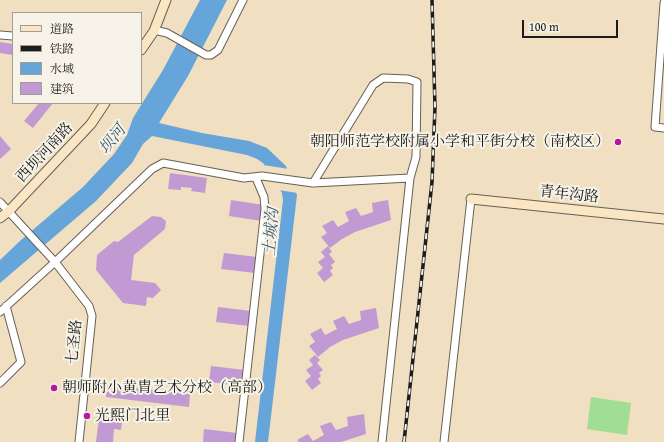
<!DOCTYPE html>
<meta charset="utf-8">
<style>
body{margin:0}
#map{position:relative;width:664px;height:442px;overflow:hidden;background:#f1dfc1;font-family:"Gentium Book Plus","Noto Serif SC",serif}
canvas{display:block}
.legend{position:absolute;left:12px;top:12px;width:130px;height:92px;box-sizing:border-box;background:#f7f3e8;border:1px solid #9f9d96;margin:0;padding:5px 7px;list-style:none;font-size:12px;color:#1c1c1c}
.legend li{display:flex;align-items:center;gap:8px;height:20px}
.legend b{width:20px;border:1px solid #9f9d96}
.scale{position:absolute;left:522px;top:20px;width:96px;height:18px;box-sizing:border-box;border:2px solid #1c1c1c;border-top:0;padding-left:5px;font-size:12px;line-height:14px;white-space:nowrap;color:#1c1c1c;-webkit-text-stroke:3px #f7f3e8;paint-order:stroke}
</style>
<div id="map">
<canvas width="664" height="442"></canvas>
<ul class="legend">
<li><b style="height:5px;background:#fbe6c4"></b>道路</li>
<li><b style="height:5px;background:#1c1c1c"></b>铁路</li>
<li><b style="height:11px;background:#66a5d9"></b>水域</li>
<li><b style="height:11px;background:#c29ad3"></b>建筑</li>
</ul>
<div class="scale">100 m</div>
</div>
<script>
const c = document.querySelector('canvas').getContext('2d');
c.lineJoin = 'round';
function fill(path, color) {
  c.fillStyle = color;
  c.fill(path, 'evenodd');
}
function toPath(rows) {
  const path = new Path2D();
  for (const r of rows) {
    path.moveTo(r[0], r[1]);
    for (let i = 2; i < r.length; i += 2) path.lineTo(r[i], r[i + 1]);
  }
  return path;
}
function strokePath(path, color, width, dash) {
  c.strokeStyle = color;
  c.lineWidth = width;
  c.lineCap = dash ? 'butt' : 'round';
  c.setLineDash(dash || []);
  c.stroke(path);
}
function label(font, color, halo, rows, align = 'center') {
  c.font = font + ' "Gentium Book Plus","Noto Serif SC",serif';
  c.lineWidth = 4;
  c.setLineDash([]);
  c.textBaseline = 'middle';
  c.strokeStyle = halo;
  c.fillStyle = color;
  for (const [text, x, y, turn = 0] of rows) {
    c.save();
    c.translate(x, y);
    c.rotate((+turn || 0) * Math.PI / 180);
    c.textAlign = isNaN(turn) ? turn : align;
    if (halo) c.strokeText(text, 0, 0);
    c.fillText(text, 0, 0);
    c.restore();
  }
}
const green = toPath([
 [591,397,631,403,627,435,587,429]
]);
const water = toPath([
 [200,0,227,0,188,76,159,123,202,133,249,141,267,148,286,166,297,195,268,442,255,442,283,200,282,193,263,163,257,159,247,155,152,136,143,144,132,163,96,201,0,283,0,260,21,240,83,187,114,154,127,135,133,118,163,70]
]);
const pier = toPath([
 [263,165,289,169,298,193,278,190]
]);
const building = toPath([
 [0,42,13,44,13,55,0,53],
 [39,103,53,103,33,128,24,121],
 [0,136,11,149,0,159],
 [170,173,207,178,205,193,191,191,192,188,181,187,181,190,168,189],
 [231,200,264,205,262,221,229,216],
 [388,200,391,220,355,232,342,239,330,248,321,237,327,233,322,226,333,220,338,227,349,221,345,212,356,208,361,216,373,212,372,203],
 [152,216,161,217,166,221,165,229,134,255,131,280,155,283,161,290,153,298,147,297,146,306,123,303,96,270,97,255,114,241,118,242],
 [328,246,332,252,329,254,335,262,331,265,333,268,330,271,333,275,324,282,317,273,323,268,318,262,325,257,321,252],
 [224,253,257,257,255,273,221,269],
 [218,307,251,311,249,326,216,322],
 [376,308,379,328,343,340,330,347,318,357,309,346,315,342,310,334,321,328,325,335,337,329,333,321,344,316,349,324,361,320,360,311],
 [315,355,320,360,317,363,323,370,319,373,321,376,318,379,321,383,312,390,305,381,311,376,306,370,313,365,309,360],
 [211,366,245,370,243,386,209,382],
 [107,385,190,394,189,407,106,397],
 [100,411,123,414,121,430,114,429,113,442,96,442],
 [364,414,366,434,341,442,299,442,297,440,308,434,313,441,324,435,320,426,331,422,336,430,348,426,347,417],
 [204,429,237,433,236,442,203,442]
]);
const street = toPath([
 [664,3,655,127,664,128],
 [154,30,167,33,206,55,211,55,218,50,243,0],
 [0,35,13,36],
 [313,183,373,85,383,78,408,79,417,82,416,157,410,178,382,442],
 [0,202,55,262,89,306,92,316,79,442],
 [0,312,55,262,152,169,163,163,244,178,262,176,313,183,410,178],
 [0,383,21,362,6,306],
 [239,442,265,209,264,197,256,178],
 [444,442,471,199]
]);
const secondary = toPath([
 [141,50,154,31,166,0],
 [471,199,664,219],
 [0,218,9,211,91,124,105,103]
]);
const rail = toPath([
 [404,442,432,182,435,107,432,0]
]);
const markers = [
 [618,142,4,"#b5179e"],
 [54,388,4,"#b5179e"],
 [87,416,4,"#b5179e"]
];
const poiNames = [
 ["朝阳师范学校附属小学和平街分校（南校区）",610,142,"right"],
 ["朝师附小黄胄艺术分校（高部）",62,388],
 ["光熙门北里",95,416]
];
const streetNames = [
 ["西坝河南路",45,153,-47],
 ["青年沟路",569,195,6],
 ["七圣路",75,342,-84]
];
const waterNames = [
 ["坝河",113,140,-52],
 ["土城沟",272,232,-86]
];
fill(green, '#9fde93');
fill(water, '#66a5d9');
fill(pier, '#f1dfc1');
fill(building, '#c29ad3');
strokePath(street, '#676056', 9);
strokePath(secondary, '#676056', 11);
strokePath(street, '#fff', 7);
strokePath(secondary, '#fbe6c4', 9);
strokePath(rail, '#1c1c1c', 3.5);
strokePath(rail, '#f7f3e8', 2, [6]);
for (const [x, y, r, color] of markers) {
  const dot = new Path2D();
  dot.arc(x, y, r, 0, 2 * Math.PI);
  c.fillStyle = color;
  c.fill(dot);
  strokePath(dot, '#f7f3e8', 1.5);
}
label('15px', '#1c1c1c', '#f7f3e8', poiNames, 'left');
label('15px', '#1c1c1c', '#f7f3e8', streetNames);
label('italic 16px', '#3d5a71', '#f7f3e8', waterNames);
</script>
